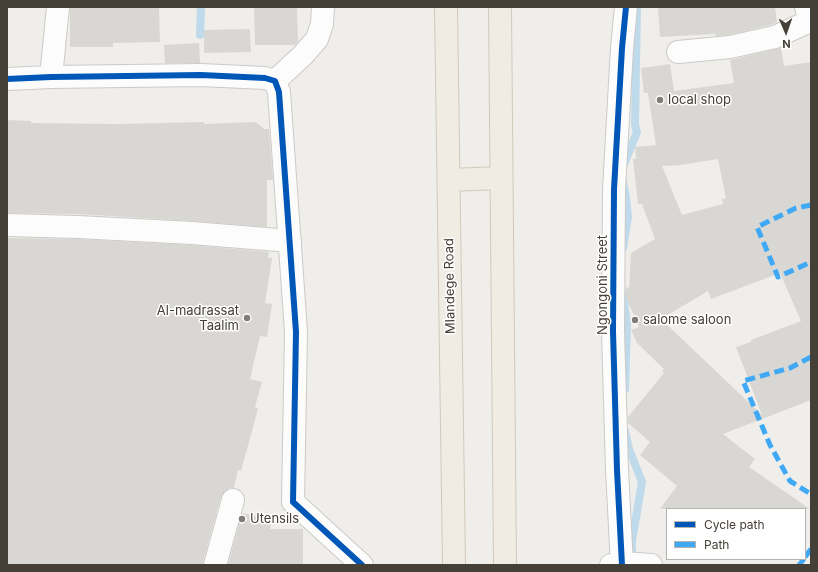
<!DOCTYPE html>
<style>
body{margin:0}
#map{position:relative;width:818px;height:572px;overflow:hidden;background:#f0eeeb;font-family:Inter,sans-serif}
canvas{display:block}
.frame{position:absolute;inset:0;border:8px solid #454037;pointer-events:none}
.legend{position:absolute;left:666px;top:508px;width:140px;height:52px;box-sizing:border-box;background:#fff;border:1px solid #b5b3af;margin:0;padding:5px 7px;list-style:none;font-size:12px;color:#454037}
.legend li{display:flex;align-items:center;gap:8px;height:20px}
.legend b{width:20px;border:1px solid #b5b3af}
.north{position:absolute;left:766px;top:12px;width:40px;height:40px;-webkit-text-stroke:3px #fff;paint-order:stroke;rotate:178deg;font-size:11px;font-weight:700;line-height:16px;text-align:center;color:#454037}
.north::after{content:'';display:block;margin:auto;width:14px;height:18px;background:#454037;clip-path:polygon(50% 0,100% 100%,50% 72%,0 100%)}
</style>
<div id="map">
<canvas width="818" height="572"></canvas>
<div class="frame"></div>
<ul class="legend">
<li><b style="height:5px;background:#0057b8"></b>Cycle path</li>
<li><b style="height:5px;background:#3fa9f5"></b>Path</li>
</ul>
<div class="north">N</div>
</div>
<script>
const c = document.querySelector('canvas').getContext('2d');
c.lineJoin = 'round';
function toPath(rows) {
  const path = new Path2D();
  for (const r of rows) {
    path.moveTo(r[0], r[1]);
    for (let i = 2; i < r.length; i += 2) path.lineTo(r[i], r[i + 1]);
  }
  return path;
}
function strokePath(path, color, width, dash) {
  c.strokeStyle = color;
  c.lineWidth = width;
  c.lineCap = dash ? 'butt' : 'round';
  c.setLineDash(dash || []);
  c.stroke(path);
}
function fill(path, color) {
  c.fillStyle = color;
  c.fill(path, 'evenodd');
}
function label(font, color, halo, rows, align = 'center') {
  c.font = font + ' Inter,sans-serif';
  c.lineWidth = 3;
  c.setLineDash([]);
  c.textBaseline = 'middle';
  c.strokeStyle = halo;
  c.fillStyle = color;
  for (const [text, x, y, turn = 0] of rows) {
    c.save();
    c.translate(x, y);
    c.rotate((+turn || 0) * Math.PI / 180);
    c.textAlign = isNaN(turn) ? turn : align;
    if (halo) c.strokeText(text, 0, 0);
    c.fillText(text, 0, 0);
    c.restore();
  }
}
const stream = toPath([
 [200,35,201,7],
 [623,167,637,132,635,125,637,7],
 [623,248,628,217,626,197,623,182],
 [623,295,627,324,625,389],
 [625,431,629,449,642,482,632,541,632,552]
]);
const building = toPath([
 [70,7,159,7,160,42,113,43,113,47,70,47],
 [254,7,297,7,298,42,295,45,255,45],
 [658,7,775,7,777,22,771,25,728,35,716,36,715,34,660,37],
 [250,29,251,52,204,53,204,30],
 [199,43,200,63,165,63,164,45],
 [781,48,784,66,811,62,811,400,723,434,755,459,749,467,810,509,660,509,677,486,640,455,650,442,628,423,628,417,664,373,662,371,664,369,637,343,631,330,639,327,626,298,626,286,629,289,631,253,655,239,642,204,638,204,633,159,636,159,635,147,656,145,648,93,644,93,641,68,670,64,674,91,734,83,730,60],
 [718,159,726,198,722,199,723,204,682,215,662,166,681,165],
 [780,273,801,321,751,340,751,342,736,347,762,415,661,319,708,291,711,299],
 [7,120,31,121,31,123,116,124,204,122,204,124,256,122,264,129,269,129,273,180,267,180,267,227,193,221,78,214,7,213],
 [7,238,78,239,191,245,269,252,268,258,272,258,265,303,272,304,267,337,260,336,250,379,262,382,255,407,258,409,241,471,238,470,234,488,230,488,225,491,221,497,203,562,203,565,7,565],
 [242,513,272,519,270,529,303,529,303,565,228,565]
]);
const minor = toPath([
 [678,52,730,47,775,37,810,21,806,7],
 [51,77,58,7],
 [275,81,303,55,317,39,322,24,323,7],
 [7,225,78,227,192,233,290,241],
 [215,565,233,500],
 [611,565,622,563,651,565],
 [622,565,617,470,613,331,614,189,622,48,626,7]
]);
const tertiary = toPath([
 [7,79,51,77,201,75,265,78,275,81,279,92,296,332,293,502,362,565]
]);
const primary = toPath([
 [446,7,454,565],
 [500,7,505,565],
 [449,180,501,178]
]);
const quiet = toPath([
 [811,205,796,208,757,227,778,277,811,262],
 [811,357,790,368,743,381,770,445,790,481,811,494],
 [805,557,811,549],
 [799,565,804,559]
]);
const cycleway = toPath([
 [7,79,51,77,201,75,265,78,275,81,279,92,296,332,293,502,362,565],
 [622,565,617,470,613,331,614,189,622,48,626,7]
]);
const markers = [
 [660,100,4,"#817d76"],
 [247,318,4,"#817d76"],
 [635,320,4,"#817d76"],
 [242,519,4,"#817d76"]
];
const poiNames = [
 ["local shop",668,100],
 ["Al-madrassat",239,311,"right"],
 ["Taalim",239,326,"right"],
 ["salome saloon",643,320],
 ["Utensils",250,519]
];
const streetNames = [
 ["Ngongoni Street",603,285,-90],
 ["Mlandege Road",450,286,-91]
];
strokePath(stream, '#bedaeb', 8);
fill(building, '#d9d7d3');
strokePath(minor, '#cccac7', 24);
strokePath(tertiary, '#cccac7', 24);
strokePath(primary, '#d1c9ba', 24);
strokePath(minor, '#fdfcfc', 22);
strokePath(tertiary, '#fdfcfc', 22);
strokePath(primary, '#f0ece4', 22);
strokePath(quiet, '#3fa9f5', 5, [10, 5]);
strokePath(cycleway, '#0057b8', 6);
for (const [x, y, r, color] of markers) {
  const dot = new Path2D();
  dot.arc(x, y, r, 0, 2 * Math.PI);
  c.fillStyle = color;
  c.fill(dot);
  strokePath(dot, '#fff', 1.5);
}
label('13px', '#454037', '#fff', poiNames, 'left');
label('13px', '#454037', '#fff', streetNames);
</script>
